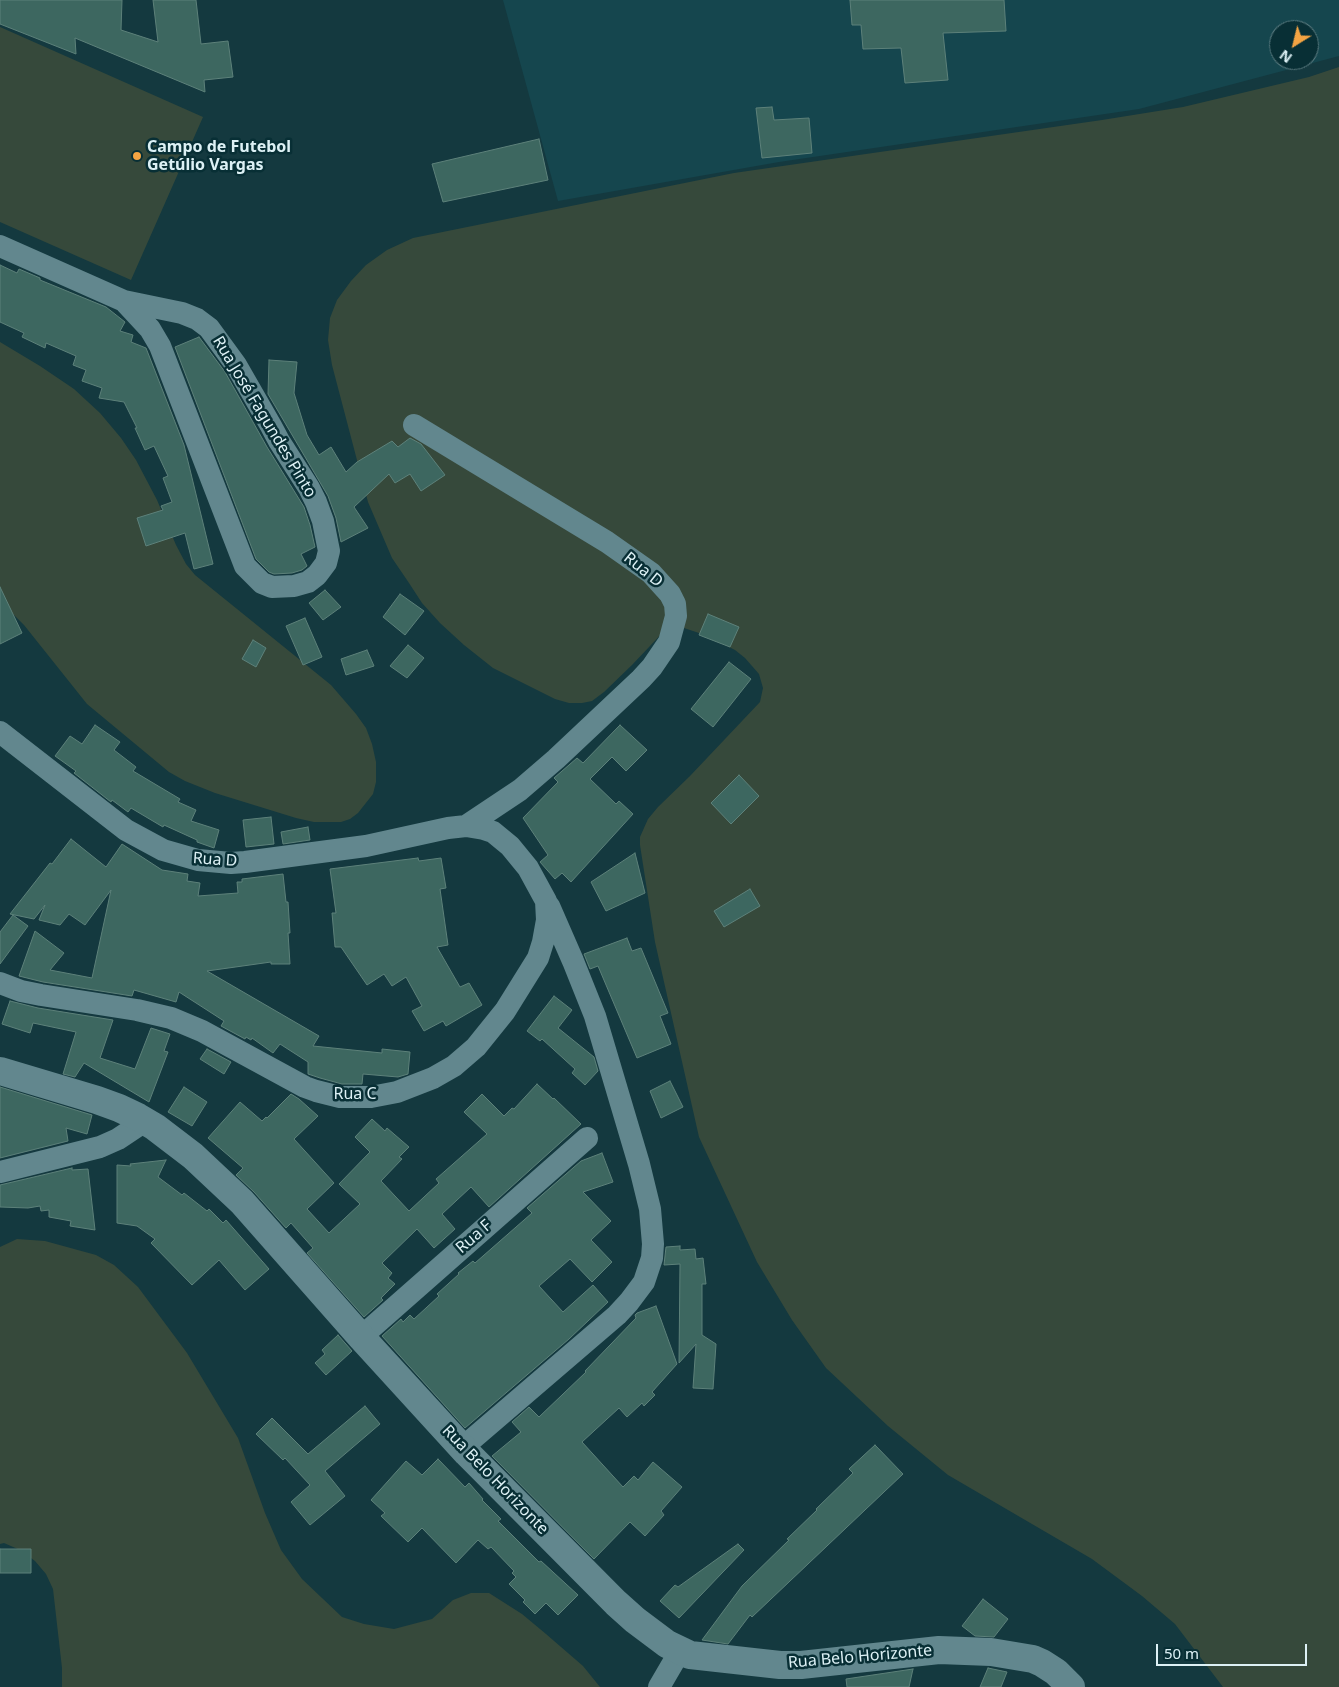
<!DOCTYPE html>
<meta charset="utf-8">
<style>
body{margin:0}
#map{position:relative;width:1339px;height:1687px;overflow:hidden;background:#14393f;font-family:"Noto Sans",sans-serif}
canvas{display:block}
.north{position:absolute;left:1269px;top:20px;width:50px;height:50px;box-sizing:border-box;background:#082f35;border:1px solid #5d7d82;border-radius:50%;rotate:216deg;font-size:14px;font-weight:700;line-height:20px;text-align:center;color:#ddf1f5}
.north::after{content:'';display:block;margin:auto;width:18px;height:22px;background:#f3a443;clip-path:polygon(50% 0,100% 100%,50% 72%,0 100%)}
.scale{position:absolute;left:1156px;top:1644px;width:151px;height:22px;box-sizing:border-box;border:2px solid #ddf1f5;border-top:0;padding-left:6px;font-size:15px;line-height:18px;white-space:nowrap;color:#ddf1f5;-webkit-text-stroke:4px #082f35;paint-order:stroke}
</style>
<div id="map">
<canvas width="1339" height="1687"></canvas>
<div class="north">N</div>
<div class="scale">50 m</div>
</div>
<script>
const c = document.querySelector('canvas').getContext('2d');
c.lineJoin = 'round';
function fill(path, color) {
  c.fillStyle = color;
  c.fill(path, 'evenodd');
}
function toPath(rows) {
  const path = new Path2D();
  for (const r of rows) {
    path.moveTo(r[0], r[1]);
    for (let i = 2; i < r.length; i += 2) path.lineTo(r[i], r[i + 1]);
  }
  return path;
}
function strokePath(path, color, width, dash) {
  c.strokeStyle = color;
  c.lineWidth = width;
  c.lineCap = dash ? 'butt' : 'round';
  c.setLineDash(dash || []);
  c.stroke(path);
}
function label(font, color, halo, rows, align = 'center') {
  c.font = font + ' "Noto Sans",sans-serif';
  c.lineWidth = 5;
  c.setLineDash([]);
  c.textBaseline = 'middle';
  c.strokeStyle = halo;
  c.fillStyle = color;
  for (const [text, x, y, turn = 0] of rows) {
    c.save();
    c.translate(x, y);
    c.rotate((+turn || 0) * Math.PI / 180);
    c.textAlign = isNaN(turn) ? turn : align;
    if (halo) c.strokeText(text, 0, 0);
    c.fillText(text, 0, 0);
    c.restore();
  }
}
const built = toPath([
 [503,0,1339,0,1339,56,1139,109,779,162,558,201],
 [1279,30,1309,30,1309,60,1279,60]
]);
const green = toPath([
 [0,27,203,117,131,280,0,222],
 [1339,67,1339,1687,1223,1687,1175,1624,1142,1596,1092,1559,948,1475,888,1426,826,1368,792,1320,757,1262,699,1137,655,942,640,845,640,837,648,819,658,807,690,776,760,702,763,688,759,674,745,658,735,650,705,635,681,627,667,628,632,665,604,692,592,701,582,703,569,703,555,699,493,668,464,645,440,623,422,603,409,583,392,558,368,502,332,365,328,340,330,318,337,300,351,281,366,265,387,250,413,238,734,173,1102,120,1183,107,1309,77],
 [0,342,40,366,74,389,100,413,121,438,136,460,157,500,176,545,186,564,195,575,331,685,356,714,366,728,372,744,376,762,376,782,373,794,358,813,350,819,341,822,314,822,296,818,215,793,185,781,169,772,87,704,24,625,0,601],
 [17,1239,45,1241,96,1255,114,1265,138,1287,187,1353,238,1438,265,1513,281,1550,302,1579,342,1617,364,1624,394,1629,432,1619,453,1600,471,1593,489,1593,522,1614,546,1634,583,1666,600,1687,62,1687,62,1668,53,1589,46,1574,35,1561,20,1550,4,1543,0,1544,0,1247]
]);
const building = toPath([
 [0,0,122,0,121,30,158,42,153,0,196,0,201,44,228,41,233,77,204,80,205,92,75,38,76,54,0,24,0,0],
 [850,0,1004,0,1006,31,943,33,948,80,905,83,901,48,863,49,861,25,852,25,850,0],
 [772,107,774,120,809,118,812,153,762,158,756,108,772,107],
 [539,139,548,180,443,202,432,164,539,139],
 [0,265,17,273,19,269,40,278,40,280,106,307,125,322,120,331,133,335,131,342,146,348,184,445,213,564,194,569,185,533,146,546,137,518,163,510,161,506,172,502,163,478,168,476,154,446,145,450,135,428,137,428,124,402,99,398,102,388,82,381,86,370,73,365,76,356,46,343,45,348,22,337,24,333,0,322,0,265],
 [199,337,225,372,267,447,304,507,310,525,315,547,301,554,307,566,302,570,292,573,274,574,269,572,256,559,175,347,199,337],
 [269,360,297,362,294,393,307,435,319,455,331,447,346,472,357,462,392,441,398,447,410,438,421,444,445,475,421,491,410,474,395,483,389,474,354,507,368,528,341,542,336,518,328,496,268,394,269,360],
 [0,587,22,633,0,644,0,587],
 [325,590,341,607,323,620,309,603,325,590],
 [400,594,424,611,405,635,383,617,400,594],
 [708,614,739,627,730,647,699,635,708,614],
 [305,618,322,657,303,665,286,626,305,618],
 [253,640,266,648,256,667,242,659,253,640],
 [408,645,424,658,407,678,390,666,408,645],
 [367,650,374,666,346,675,341,659,367,650],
 [729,662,751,679,713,727,691,709,729,662],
 [95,725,120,742,114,750,136,767,133,771,180,799,178,802,196,810,191,821,219,830,214,848,197,842,197,840,164,825,163,827,131,808,128,812,112,800,111,802,74,773,76,771,55,756,70,736,82,744,95,725],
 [620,725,647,750,626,771,612,757,590,779,616,804,619,801,633,814,571,882,562,873,555,879,540,862,548,855,523,818,558,782,554,778,577,758,583,763,620,725],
 [739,775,759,796,731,824,711,803,739,775],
 [271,817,274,844,246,847,243,820,271,817],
 [308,827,310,840,283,844,281,832,308,827],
 [71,839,106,867,122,844,162,870,188,874,187,881,200,883,198,896,238,893,237,882,242,882,242,879,283,874,286,902,288,902,290,933,288,933,290,964,271,964,271,962,207,971,319,1036,313,1046,382,1053,382,1049,410,1052,408,1074,398,1077,363,1074,362,1084,342,1084,320,1078,308,1074,308,1062,280,1044,273,1053,252,1038,251,1040,246,1037,245,1039,221,1026,224,1021,179,992,176,1002,134,990,132,996,43,982,19,976,35,931,64,953,50,970,92,978,111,890,85,925,69,914,60,925,39,920,45,905,34,919,10,914,50,863,52,864,71,839],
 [635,853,645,893,606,911,591,882,635,853],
 [418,858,419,861,441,858,446,888,440,889,448,945,437,947,460,987,469,983,482,1005,446,1026,443,1021,424,1031,412,1011,422,1006,406,977,392,986,384,974,367,985,341,947,335,947,332,913,336,913,330,869,418,858],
 [750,889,760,906,724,927,714,911,750,889],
 [13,915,28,926,0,964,0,932,13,915],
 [627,938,632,951,641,948,668,1013,660,1016,671,1044,637,1058,598,966,590,969,584,954,627,938],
 [554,996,572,1010,558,1028,594,1057,598,1071,585,1085,572,1073,575,1069,542,1039,540,1041,527,1031,554,996],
 [10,1001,38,1008,113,1020,100,1058,135,1069,151,1028,170,1034,164,1051,168,1052,149,1102,84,1063,75,1077,63,1074,76,1032,33,1023,30,1033,2,1024,10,1001],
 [207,1049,231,1062,224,1074,200,1059,207,1049],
 [670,1081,683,1107,661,1118,650,1091,670,1081],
 [537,1084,553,1099,554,1098,581,1124,489,1207,471,1187,442,1214,455,1229,434,1248,417,1229,382,1263,392,1273,388,1278,395,1284,381,1298,383,1300,364,1317,307,1253,313,1248,291,1223,286,1228,254,1192,236,1175,243,1168,208,1138,240,1102,262,1121,266,1117,267,1118,291,1094,299,1099,318,1116,294,1139,334,1183,307,1209,329,1233,360,1204,339,1184,370,1152,355,1137,372,1119,385,1131,387,1128,409,1147,399,1157,402,1159,381,1181,409,1211,439,1183,436,1179,487,1134,464,1112,482,1094,504,1116,512,1108,514,1109,537,1084],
 [0,1087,92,1115,87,1134,66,1128,68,1141,0,1158,0,1087],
 [184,1087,207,1102,192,1126,168,1112,184,1087],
 [602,1153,613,1182,583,1192,611,1221,591,1240,612,1262,592,1282,570,1259,539,1286,563,1312,593,1285,608,1302,569,1339,465,1428,382,1336,401,1319,403,1322,410,1315,414,1319,439,1296,437,1294,459,1274,458,1273,473,1261,475,1263,532,1213,527,1208,581,1161,602,1153],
 [166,1160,158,1177,182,1195,184,1193,207,1211,209,1209,223,1223,226,1220,269,1269,245,1290,219,1260,192,1285,151,1243,155,1239,137,1226,117,1223,117,1165,131,1166,130,1164,166,1160],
 [72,1168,72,1170,88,1169,95,1230,70,1226,71,1221,49,1217,49,1210,41,1211,40,1206,28,1208,0,1207,0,1185,72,1168],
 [680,1246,680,1250,695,1249,696,1259,703,1258,706,1284,702,1284,702,1335,716,1344,713,1389,693,1388,696,1344,679,1363,680,1264,664,1265,666,1247,680,1246],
 [656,1306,677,1364,652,1392,655,1395,644,1406,642,1403,627,1417,619,1408,582,1442,623,1487,634,1476,638,1480,653,1462,682,1487,661,1511,664,1515,645,1536,630,1522,594,1559,492,1456,521,1432,512,1422,529,1407,539,1417,586,1372,585,1371,636,1318,635,1315,637,1313,656,1306],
 [338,1335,352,1351,326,1375,315,1363,325,1354,322,1350,338,1335],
 [365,1406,380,1424,325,1471,345,1496,310,1525,291,1502,310,1485,285,1458,283,1460,256,1434,272,1418,308,1454,365,1406],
 [875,1445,903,1474,752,1617,750,1615,728,1644,702,1640,742,1586,789,1540,787,1539,817,1510,816,1509,853,1473,849,1469,875,1445],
 [438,1459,465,1487,469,1483,483,1499,482,1500,501,1519,498,1521,539,1562,541,1561,578,1595,558,1615,546,1603,535,1614,523,1602,525,1600,509,1584,516,1577,512,1573,514,1571,491,1547,488,1549,478,1540,456,1563,422,1528,408,1542,381,1516,385,1513,371,1500,406,1461,422,1475,438,1459],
 [738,1544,744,1550,679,1618,660,1601,675,1585,678,1587,738,1544],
 [0,1549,31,1549,31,1573,0,1573,0,1549],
 [983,1599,1008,1619,994,1637,975,1636,962,1626,983,1599],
 [988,1668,1007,1672,1001,1687,980,1687,988,1668],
 [913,1669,909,1687,847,1687,846,1679,913,1669]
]);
const minor = toPath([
 [0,246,124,301,182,313,197,319,209,328,236,365,271,426,279,441,309,488,316,502,323,521,329,551,326,563,317,575,308,582,294,586,272,587,262,583,245,566,160,346,150,329,124,301],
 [414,425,607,542,651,573,670,594,675,604,676,616,669,642,652,667,641,679,556,759,520,790,466,826],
 [0,732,126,830,163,850,198,860,231,863,245,862,366,846,448,828,466,826,484,829,493,832,510,846,528,868,546,901,547,920,543,942,538,958,505,1011,476,1047,454,1066,433,1078,397,1092,371,1097,340,1097,316,1091,305,1087,202,1031,171,1018,137,1010,41,995,21,991,0,983],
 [0,1172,100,1147,118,1139,145,1121],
 [361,1337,587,1138],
 [462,1448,617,1315,629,1302,644,1282,652,1258,653,1244,650,1209,639,1164,595,1016,573,961,549,906],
 [659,1687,680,1651]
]);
const tertiary = toPath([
 [0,1071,97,1100,119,1108,138,1117,155,1127,193,1156,242,1202,361,1337,467,1453,616,1603,635,1620,667,1644,690,1655,780,1665,801,1665,939,1650,991,1652,1033,1659,1042,1663,1056,1672,1071,1687]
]);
const markers = [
 [137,156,5,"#f3a443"]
];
const poiNames = [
 ["Campo de Futebol",147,147],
 ["Getúlio Vargas",147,165]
];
const streetNames = [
 ["Rua José Fagundes Pinto",264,417,59],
 ["Rua D",643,570,39],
 ["Rua D",215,860,4],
 ["Rua C",355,1094],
 ["Rua F",474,1237,-41],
 ["Rua Belo Horizonte",495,1480,46],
 ["Rua Belo Horizonte",860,1657,-5]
];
fill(built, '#15464e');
fill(green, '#36493b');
fill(building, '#3d6760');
strokePath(building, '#5d817a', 1);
strokePath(minor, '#62878e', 22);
strokePath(tertiary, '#62878e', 28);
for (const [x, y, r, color] of markers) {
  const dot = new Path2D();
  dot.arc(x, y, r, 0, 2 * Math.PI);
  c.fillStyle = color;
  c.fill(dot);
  strokePath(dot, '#082f35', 2);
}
label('bold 16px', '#ddf1f5', '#082f35', poiNames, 'left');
label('16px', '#ddf1f5', '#082f35', streetNames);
</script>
